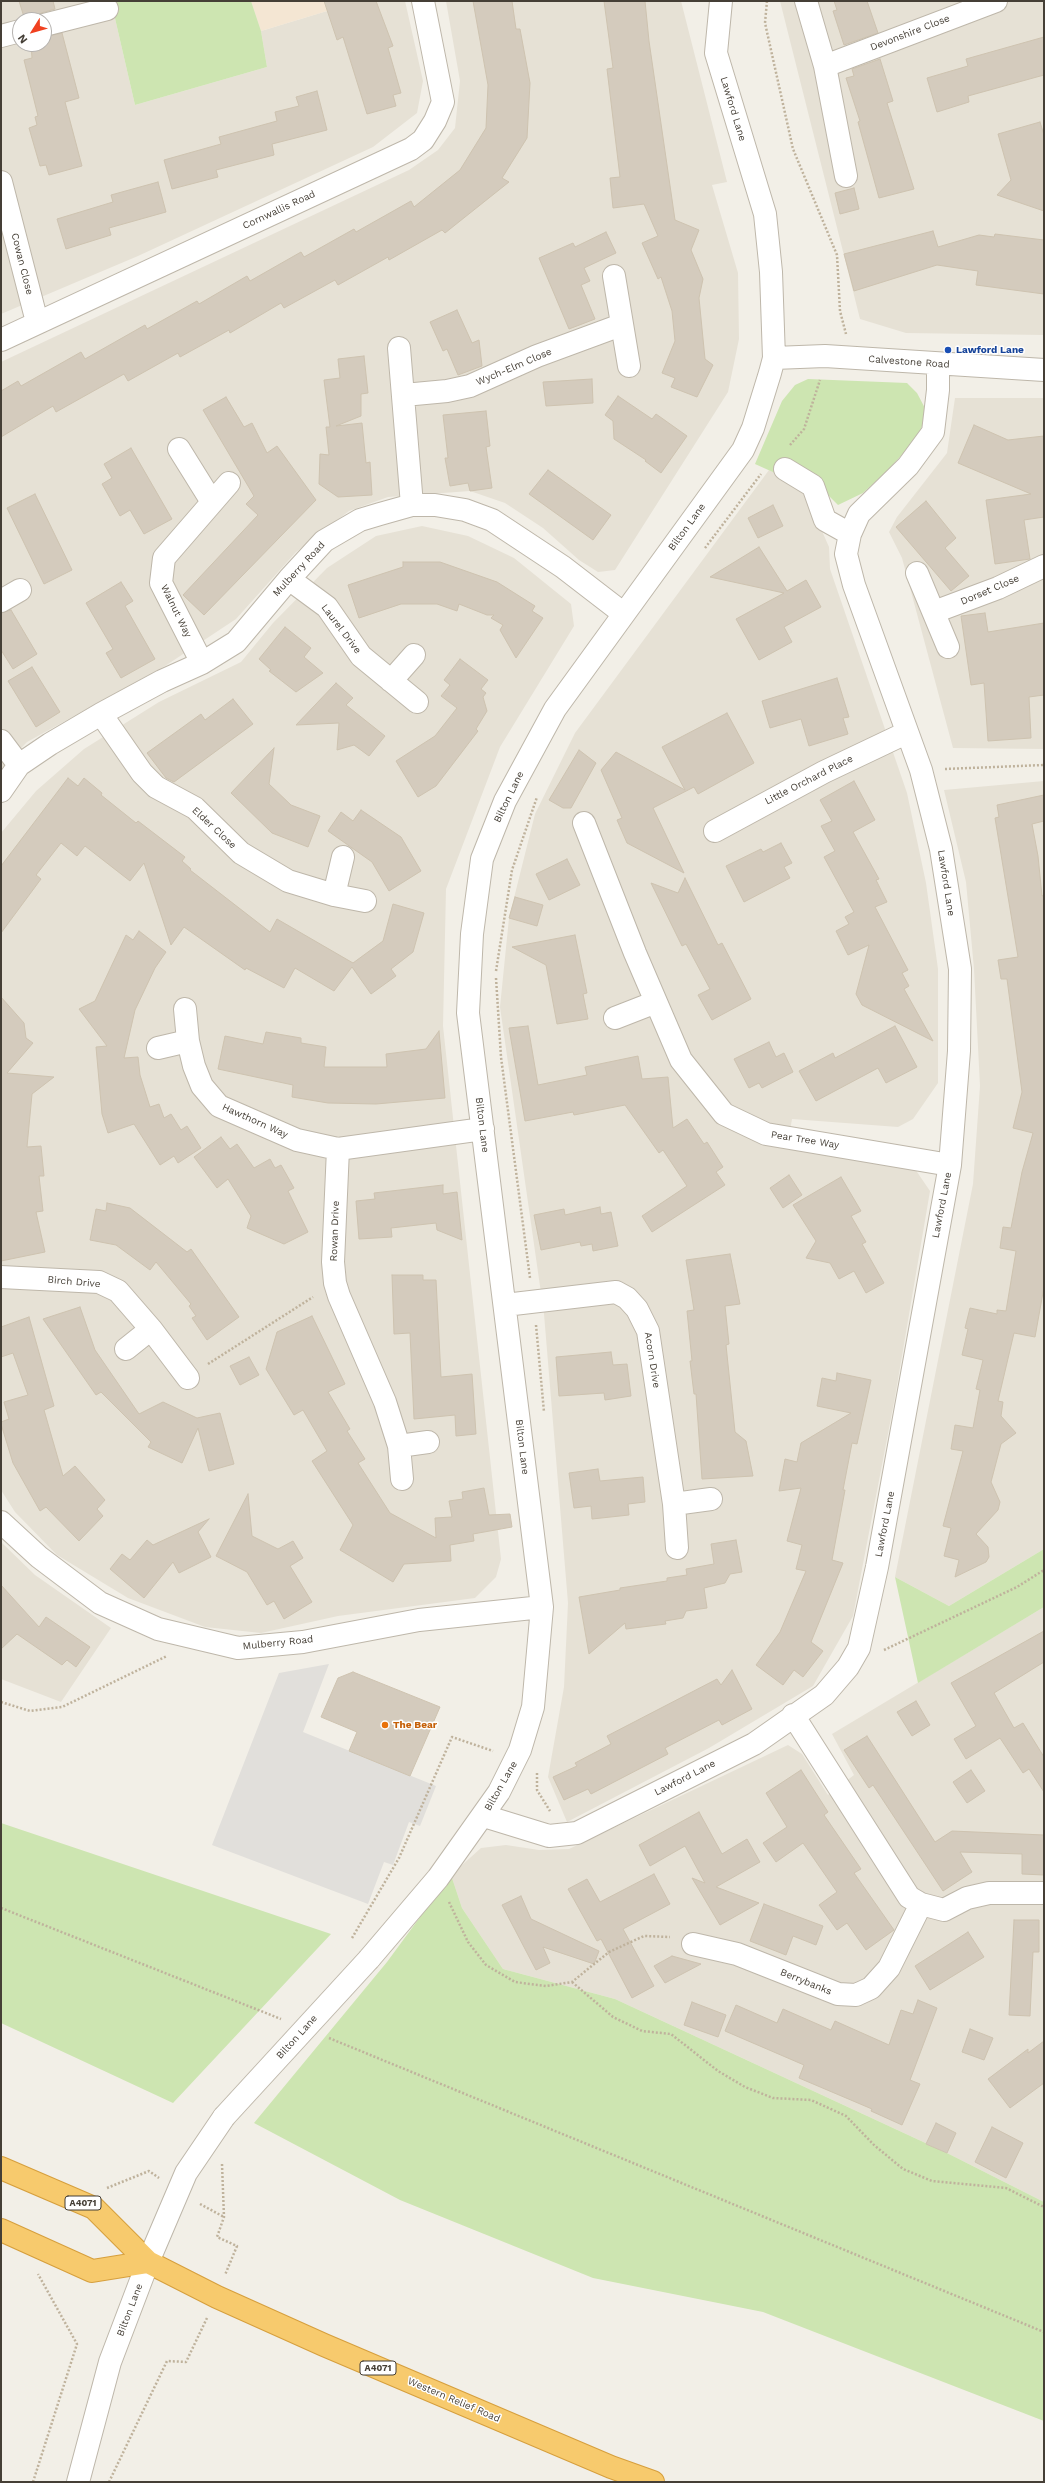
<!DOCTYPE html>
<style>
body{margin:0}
#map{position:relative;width:1045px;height:2483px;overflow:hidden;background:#f2efe7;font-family:"Work Sans",sans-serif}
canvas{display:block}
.frame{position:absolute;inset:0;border:2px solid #453f36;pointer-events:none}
.north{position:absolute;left:12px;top:12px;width:40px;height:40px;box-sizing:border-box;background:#fff;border:1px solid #b5b2af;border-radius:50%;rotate:233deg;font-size:11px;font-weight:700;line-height:16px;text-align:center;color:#453f36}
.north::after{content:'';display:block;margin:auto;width:14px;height:18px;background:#f04120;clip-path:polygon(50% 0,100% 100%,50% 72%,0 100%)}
</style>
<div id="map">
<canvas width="1045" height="2483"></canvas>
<div class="frame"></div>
<div class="north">N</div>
</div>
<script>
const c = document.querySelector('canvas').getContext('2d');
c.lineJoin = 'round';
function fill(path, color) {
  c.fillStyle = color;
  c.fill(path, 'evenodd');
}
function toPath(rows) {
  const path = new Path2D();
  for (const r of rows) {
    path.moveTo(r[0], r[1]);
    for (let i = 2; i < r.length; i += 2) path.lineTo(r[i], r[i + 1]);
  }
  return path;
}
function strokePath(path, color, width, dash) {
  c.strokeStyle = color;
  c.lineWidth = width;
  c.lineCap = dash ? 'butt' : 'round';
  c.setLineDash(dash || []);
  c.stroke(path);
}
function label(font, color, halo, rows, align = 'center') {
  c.font = font + ' "Work Sans",sans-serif';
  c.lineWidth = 3;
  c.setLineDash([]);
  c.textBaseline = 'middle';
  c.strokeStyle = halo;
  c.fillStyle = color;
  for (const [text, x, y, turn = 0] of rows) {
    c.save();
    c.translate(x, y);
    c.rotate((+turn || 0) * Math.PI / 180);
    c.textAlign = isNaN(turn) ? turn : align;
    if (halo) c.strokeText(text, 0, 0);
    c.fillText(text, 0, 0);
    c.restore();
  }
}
const residential = toPath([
 [1,1,111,1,135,105,267,67,261,31,360,1,405,1,423,81,417,113,373,147,138,256,1,314],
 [20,20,44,20,44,44,20,44],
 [446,1,681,1,727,182,712,185,738,273,739,339,728,392,615,570,598,572,579,560,543,528,505,503,470,491,388,497,349,511,296,552,236,619,165,666,27,742,1,769,1,362,409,170,438,150,455,128,460,81],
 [780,1,1044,1,1044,335,906,333,860,319],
 [955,398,1044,398,1044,749,953,748,902,558,889,532,897,517,947,453],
 [769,470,802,486,829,547,830,569,907,793,926,883,938,969,938,1083,913,1119,898,1127,792,1119,787,1149,915,1169,930,1191,895,1397,853,1616,813,1686,709,1748,567,1822,548,1777,564,1687,568,1603,544,1314,500,1007,509,918,535,814,575,733],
 [422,526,468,536,514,558,571,604,574,626,500,747,446,889,443,1026,501,1559,496,1577,475,1598,338,1616,261,1633,205,1627,128,1598,57,1555,15,1512,1,1490,1,833,36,791,84,749,159,702,241,662,273,623,327,568,376,536],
 [1044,781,1044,1549,949,1606,895,1577,973,1184,980,1086,974,969,966,882,944,790],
 [1,1542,35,1575,111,1628,61,1702,1,1679],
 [1044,1607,1044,2202,947,2153,615,1999,503,1969,462,1908,451,1875,481,1848,506,1845,539,1850,569,1849,788,1745,802,1754,828,1795,854,1775,832,1734]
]);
const commercial = toPath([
 [251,1,360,1,261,31]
]);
const green = toPath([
 [111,1,251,1,261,31,267,67,135,105],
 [808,379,907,383,917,393,927,412,918,437,888,470,863,493,838,505,808,475,775,473,755,464,782,401,795,385],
 [1044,1549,1044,1607,918,1683,895,1577,949,1606],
 [1,1823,331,1934,173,2103,1,2023],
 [451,1875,462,1908,503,1969,615,1999,947,2153,1044,2202,1044,2421,763,2312,593,2278,400,2200,254,2123,387,1962]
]);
const parking = toPath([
 [329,1664,303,1732,436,1786,420,1826,409,1822,393,1865,384,1862,368,1904,212,1845,279,1673]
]);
const building = toPath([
 [19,1,53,1,55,9,41,13,33,20,25,20,19,1],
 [324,1,376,1,393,46,388,48,401,93,393,95,396,106,367,114,343,37,337,40,324,1],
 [473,1,512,1,516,29,520,29,530,83,527,138,502,178,509,182,445,233,442,230,389,260,388,257,338,285,335,280,284,308,281,303,230,333,229,330,180,357,178,353,128,381,124,374,56,412,53,406,1,437,1,391,18,381,21,386,81,352,85,359,145,325,147,329,197,301,199,304,247,276,250,281,301,252,304,257,354,229,356,232,411,201,414,207,460,170,486,128,488,85,473,1],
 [604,1,645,1,649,41,675,220,699,230,691,250,703,279,699,298,705,359,713,365,697,397,671,387,675,378,662,373,675,341,672,311,661,277,658,279,642,243,658,236,644,204,613,208,610,178,620,177,607,69,613,68,604,1],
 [834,1,867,1,878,33,844,45,833,11,837,10,834,1],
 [62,33,79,98,65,102,82,166,49,175,46,165,40,166,29,128,37,125,35,117,38,116,24,60,32,58,31,44,44,44,44,37,62,33],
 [1044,37,1044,75,968,96,969,102,937,112,927,78,968,66,966,59,1044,37],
 [880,59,893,101,887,103,914,189,879,198,858,122,860,121,846,78,854,76,852,69,880,59],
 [317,91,327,130,272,144,274,155,216,170,218,177,172,189,164,160,221,144,219,137,277,121,275,112,299,106,296,97,317,91],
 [1040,122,1044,135,1044,211,997,195,1011,180,998,134,1040,122],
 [158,182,166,212,109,228,111,235,66,249,57,219,113,202,111,195,158,182],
 [854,188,859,209,840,214,835,193,854,188],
 [933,231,938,247,979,235,994,237,995,234,1044,240,1044,294,976,285,978,271,937,265,854,291,844,254,933,231],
 [606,232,616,253,584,268,590,281,581,285,595,319,569,329,539,258,573,243,575,247,606,232],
 [457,310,472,343,479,340,482,366,458,375,447,349,443,351,430,322,457,310],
 [364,356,368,393,361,394,361,416,336,426,362,423,366,463,370,462,372,495,338,497,319,484,320,454,329,455,326,427,330,427,324,380,340,378,338,359,364,356],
 [592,379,593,403,546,406,543,382,592,379],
 [618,396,652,419,656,414,687,436,661,473,645,461,646,460,614,439,613,421,605,415,618,396],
 [226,397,244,427,252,423,267,453,277,446,316,500,204,615,183,595,258,515,246,504,254,496,203,410,226,397],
 [486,411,490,446,486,447,492,488,470,491,468,483,450,486,445,458,448,458,443,415,486,411],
 [974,425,1008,440,1044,436,1044,517,1024,520,1030,559,995,564,986,500,1031,494,958,463,974,425],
 [131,448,172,519,144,534,130,510,120,516,102,484,112,478,104,464,131,448],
 [548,470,611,515,593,540,529,494,548,470],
 [35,494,72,570,44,584,7,508,35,494],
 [926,501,956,538,945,548,969,576,951,591,896,527,926,501],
 [773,505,783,526,758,538,748,518,773,505],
 [759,547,787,591,806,580,821,607,784,627,792,642,759,660,736,619,784,593,710,577,759,547],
 [403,562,440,562,497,582,535,606,532,611,543,618,516,658,500,630,503,625,491,618,494,615,487,615,459,604,457,611,437,604,401,604,359,618,348,585,403,567,403,562],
 [121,582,133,601,125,606,155,659,121,678,106,653,113,649,86,603,121,582],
 [11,610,37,654,13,669,1,650,1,613,11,610],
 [985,613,988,632,1044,623,1044,695,1029,697,1031,738,988,741,984,683,971,685,961,616,985,613],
 [285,627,311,648,304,657,323,673,296,692,269,671,271,670,259,659,285,627],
 [460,659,488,680,481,689,486,693,483,697,487,711,476,729,478,731,436,786,418,797,396,761,435,736,457,708,441,696,450,685,444,680,460,659],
 [32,667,60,712,36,727,8,681,32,667],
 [837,678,849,717,843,718,848,734,809,746,801,719,770,728,762,701,837,678],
 [336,683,353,698,346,705,385,736,369,756,354,745,337,750,339,723,296,725,336,683],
 [233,699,253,724,174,782,166,778,147,753,201,714,205,720,233,699],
 [727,713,754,763,698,794,694,787,653,808,684,873,627,843,617,820,622,818,601,770,616,752,685,790,662,747,727,713],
 [274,748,269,784,291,805,320,816,308,847,272,833,231,793,274,748],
 [579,750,596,763,571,808,563,808,549,800,579,750],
 [68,778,78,786,84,778,102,793,101,795,136,823,138,821,185,857,182,861,191,869,190,870,270,932,277,919,353,963,383,941,393,904,424,913,413,952,391,969,396,976,371,994,352,967,334,991,295,968,284,988,246,968,245,970,184,927,171,945,144,863,130,881,85,846,77,856,61,843,36,875,41,879,1,933,1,866,68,778],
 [854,781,875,820,853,832,879,879,876,880,887,902,875,907,908,970,902,973,909,986,904,989,933,1041,862,1005,856,994,869,945,848,955,836,931,849,924,845,917,854,912,824,857,835,851,821,826,832,821,820,800,854,781],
 [1044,795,1044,821,1032,824,1038,856,1042,896,1044,895,1044,1287,1035,1337,1014,1333,998,1401,1003,1402,1001,1416,1016,1433,1001,1444,991,1482,1000,1502,998,1510,976,1534,988,1547,989,1557,986,1562,955,1577,959,1560,944,1556,951,1528,943,1526,963,1451,951,1449,955,1425,973,1428,980,1390,976,1389,983,1360,962,1355,968,1329,965,1328,970,1308,997,1314,997,1310,1006,1311,1016,1251,1000,1248,1003,1227,1011,1228,1022,1172,1033,1133,1013,1128,1022,1092,1007,979,1001,979,998,960,1018,957,995,818,999,817,997,805,1044,795],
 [361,810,401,837,421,871,389,891,372,862,328,831,341,812,353,821,361,810],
 [781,843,792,863,784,867,790,878,744,902,726,866,761,849,763,852,781,843],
 [567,859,580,885,549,900,536,874,567,859],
 [685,878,718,945,722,943,751,999,712,1020,698,995,710,989,686,944,682,946,651,883,678,893,685,878],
 [515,897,543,905,537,926,509,918,515,897],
 [139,931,166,952,155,968,135,1010,124,1058,138,1057,140,1075,150,1107,159,1104,164,1118,171,1114,181,1130,187,1126,201,1148,178,1163,174,1156,160,1165,134,1124,108,1133,102,1114,96,1047,107,1046,79,1009,95,1001,126,935,133,940,139,931],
 [575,935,587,993,583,994,588,1019,557,1024,546,965,512,947,575,935],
 [1,997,24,1023,26,1038,33,1043,7,1073,54,1077,32,1094,27,1147,41,1146,44,1176,39,1176,43,1211,36,1212,45,1252,1,1261,1,997],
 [528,1026,538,1085,587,1075,585,1067,638,1056,642,1079,668,1077,673,1128,687,1119,704,1144,707,1142,723,1167,716,1172,725,1185,652,1232,642,1216,687,1186,663,1150,659,1153,625,1105,574,1115,573,1112,525,1121,509,1028,528,1026],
 [895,1026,917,1067,886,1083,878,1068,816,1101,799,1071,833,1053,835,1058,895,1026],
 [439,1031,445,1098,376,1104,328,1103,292,1097,293,1085,218,1069,225,1036,263,1044,266,1032,301,1038,301,1043,326,1047,324,1067,387,1067,386,1054,426,1049,439,1031],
 [769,1042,776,1057,784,1053,793,1072,762,1088,759,1083,749,1088,734,1059,769,1042],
 [221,1137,230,1149,237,1144,254,1168,270,1159,275,1168,281,1165,294,1188,288,1191,308,1232,284,1244,247,1228,251,1216,228,1179,217,1188,194,1157,221,1137],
 [789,1175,802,1195,783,1208,770,1188,789,1175],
 [841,1177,861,1211,851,1216,866,1242,862,1244,884,1283,866,1293,854,1271,839,1279,830,1263,806,1258,816,1241,793,1205,841,1177],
 [443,1185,443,1194,457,1192,462,1240,437,1230,436,1223,391,1228,392,1237,359,1239,356,1201,375,1199,374,1193,443,1185],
 [107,1203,130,1208,187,1252,191,1249,239,1317,207,1340,192,1318,196,1316,189,1306,191,1304,156,1262,150,1270,116,1245,90,1240,96,1209,106,1211,107,1203],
 [600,1207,601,1214,611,1212,618,1246,593,1251,592,1244,581,1246,580,1242,541,1250,534,1215,564,1209,565,1215,600,1207],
 [730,1254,740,1304,725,1306,729,1344,726,1345,735,1432,746,1441,753,1476,702,1479,696,1394,694,1394,690,1361,692,1361,687,1311,694,1310,686,1260,730,1254],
 [392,1275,423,1275,423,1280,436,1280,441,1377,472,1374,476,1434,456,1436,455,1415,414,1419,410,1333,394,1334,392,1275],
 [80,1307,95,1350,139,1414,163,1402,197,1418,220,1413,234,1464,209,1471,198,1428,182,1463,148,1447,151,1442,101,1392,96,1395,43,1319,80,1307],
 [312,1316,345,1384,328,1392,350,1429,347,1431,365,1459,358,1463,390,1513,436,1538,435,1518,452,1517,449,1501,463,1499,462,1492,484,1488,489,1515,510,1514,512,1527,473,1534,474,1541,450,1545,451,1561,404,1564,393,1582,340,1550,353,1525,312,1461,327,1451,303,1410,294,1415,266,1369,277,1332,312,1316],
 [29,1317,54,1406,44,1410,63,1476,75,1466,105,1500,97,1509,103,1516,79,1541,46,1507,40,1511,13,1463,1,1424,1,1422,9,1419,4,1402,28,1395,13,1353,1,1357,1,1327,29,1317],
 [611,1352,613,1365,627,1364,631,1396,605,1400,604,1393,559,1396,556,1357,611,1352],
 [249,1357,259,1375,240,1385,230,1366,249,1357],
 [837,1373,871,1380,857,1444,852,1443,843,1490,845,1490,832,1560,843,1563,811,1642,823,1651,803,1677,794,1670,783,1685,756,1665,780,1632,806,1571,796,1569,802,1545,787,1541,801,1488,779,1491,785,1459,797,1462,801,1443,851,1413,817,1406,822,1378,836,1381,837,1373],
 [598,1469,600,1481,643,1477,645,1502,628,1504,629,1515,592,1519,591,1506,574,1508,569,1473,598,1469],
 [248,1494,252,1536,278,1549,293,1541,303,1558,290,1566,312,1602,284,1619,274,1601,267,1605,247,1572,216,1556,248,1494],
 [209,1519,198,1532,211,1557,179,1573,173,1562,144,1598,110,1569,122,1554,130,1560,147,1540,153,1545,209,1519],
 [736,1540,742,1572,730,1574,725,1583,704,1588,707,1608,686,1611,683,1618,665,1621,666,1624,626,1629,625,1623,589,1654,579,1597,620,1590,620,1588,667,1581,667,1578,687,1575,686,1569,714,1564,711,1544,736,1540],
 [1,1585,39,1627,46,1617,90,1647,76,1667,67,1660,62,1665,17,1634,1,1649,1,1585],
 [1044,1631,1044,1662,994,1693,1014,1728,1023,1723,1044,1757,1044,1792,1029,1769,1023,1773,1000,1738,966,1759,954,1739,976,1726,951,1683,1044,1631],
 [732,1670,752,1709,722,1725,719,1720,665,1748,668,1754,591,1794,588,1789,564,1800,553,1777,577,1766,575,1763,611,1744,607,1736,717,1679,721,1685,732,1670],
 [353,1672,440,1707,410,1776,349,1751,357,1732,321,1717,338,1678,353,1672],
 [916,1701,930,1725,912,1736,897,1712,916,1701],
 [867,1736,935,1842,952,1831,1044,1835,1044,1875,1022,1874,1022,1854,960,1852,972,1872,943,1891,873,1785,869,1788,844,1750,867,1736],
 [801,1770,828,1812,824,1815,861,1869,854,1873,894,1930,866,1950,847,1923,837,1930,819,1905,837,1892,803,1843,776,1862,763,1843,787,1827,766,1793,801,1770],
 [971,1770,985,1791,967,1803,953,1782,971,1770],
 [699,1812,722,1854,747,1839,760,1862,716,1887,759,1903,720,1925,692,1878,705,1883,685,1846,650,1866,639,1845,699,1812],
 [654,1874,670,1904,623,1929,654,1986,632,1998,601,1939,597,1941,568,1889,587,1879,600,1902,654,1874],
 [521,1896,531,1919,599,1951,594,1964,543,1947,550,1963,536,1970,502,1905,521,1896],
 [764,1904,823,1926,816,1945,793,1936,786,1955,750,1941,764,1904],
 [1014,1920,1039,1920,1039,1952,1033,1952,1030,2016,1009,2015,1014,1920],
 [968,1932,984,1957,930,1990,915,1966,968,1932],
 [672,1956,701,1964,665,1983,654,1966,672,1956],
 [918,2000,937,2008,910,2080,920,2084,902,2125,871,2111,872,2109,799,2078,804,2065,725,2031,736,2005,777,2023,783,2009,831,2030,835,2021,889,2045,901,2010,913,2014,918,2000],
 [692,2002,726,2015,718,2037,684,2025,692,2002],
 [970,2029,993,2038,984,2060,962,2052,970,2029],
 [1044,2041,1044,2083,1010,2108,988,2079,1028,2049,1028,2053,1044,2041],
 [936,2123,956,2133,947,2153,926,2144,936,2123],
 [992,2127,1023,2143,1006,2178,975,2162,992,2127]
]);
const path = toPath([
 [767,1,765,23,793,149,837,255,840,311,846,334],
 [790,445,804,429,820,380],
 [705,548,761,474],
 [945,769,1044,765],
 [496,971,512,870,537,797],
 [496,978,501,1057,530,1278],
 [536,1325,544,1412],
 [208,1364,313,1297],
 [884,1650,1017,1587,1044,1570],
 [1,1702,30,1711,62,1707,167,1656],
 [537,1773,537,1790,550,1811],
 [449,1902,468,1942,486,1965,515,1982,546,1986,572,1982,609,1952,644,1936,670,1937],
 [1,1908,281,2019],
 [352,1938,399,1858,452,1737,493,1751],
 [572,1982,613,2017,642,2031,671,2034,718,2071,745,2087,773,2098,811,2100,846,2116,874,2145,903,2169,932,2181,1006,2188,1044,2207],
 [329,2038,1044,2332],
 [222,2164,224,2217,217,2237,237,2246,225,2275],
 [107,2188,149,2171,159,2178],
 [200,2204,224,2217],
 [33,2482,77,2344,38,2274],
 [109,2482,167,2361,186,2362,207,2318]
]);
const minor = toPath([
 [806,1,825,66,846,176],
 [44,25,107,9],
 [1,36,20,31],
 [825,66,996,1],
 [1,182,37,322],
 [614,276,629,366],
 [1,340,411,149,423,140,435,121,443,102,423,1],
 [399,348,412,505],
 [774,358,825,356,1044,370],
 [404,395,447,391,470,386,537,356,621,325],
 [179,449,212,502],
 [785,469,813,486,825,520,850,534],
 [917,573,948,647],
 [289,579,327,607,361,656,417,702],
 [1,601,20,590],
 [934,612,998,588,1044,566],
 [202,663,161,583,164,558,229,483],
 [391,681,414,655],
 [101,714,142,773,156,787,195,808,241,853,288,881,334,895,365,901],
 [1,741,19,765],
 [1,791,19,765,50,744,101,714,162,681,202,663,236,642,289,579,324,541,360,520,380,514,412,505,435,505,465,510,492,520,563,567,624,614],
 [584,823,635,953,681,1060,724,1114,766,1134,950,1165],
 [715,831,824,772,906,733],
 [334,895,343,857],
 [185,1009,188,1041,194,1066,202,1086,219,1106,297,1140,338,1149],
 [615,1018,656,1002],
 [158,1048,188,1041],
 [1,1277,99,1282,118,1291,151,1329,188,1378],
 [505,1305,616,1292,627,1298,637,1309,648,1331,674,1504,677,1548],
 [126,1349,151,1329],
 [399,1446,428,1442],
 [402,1479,399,1446,385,1402,339,1296,335,1283,333,1262,338,1149,483,1129],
 [674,1504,711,1499],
 [1,1522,39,1557,100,1603,158,1629,238,1648,303,1642,419,1620,542,1607],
 [793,1715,909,1897,921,1904],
 [484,1816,549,1836,577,1833,754,1744,824,1695,848,1667,859,1648,877,1567,950,1165,959,1051,960,969,941,849,921,770,854,585,846,554,850,534,859,514,908,466,933,432,938,390,938,365],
 [693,1944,737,1954,838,1994,856,1995,871,1988,889,1968,921,1904,944,1910,967,1898,989,1893,1044,1893],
 [369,1959,438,1878,499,1792,520,1750,533,1707,542,1607,468,1013,472,934,482,859,505,801,555,709,743,450,753,428,770,373,774,358,771,272,765,214,716,53,721,1],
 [78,2482,110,2362,148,2262,186,2173,224,2117]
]);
const highway = toPath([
 [1,2168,94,2208,148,2262,217,2297,324,2345,611,2467,653,2482],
 [1,2230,92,2271,148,2262]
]);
const minorBridge = toPath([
 [224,2117,369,1959]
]);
const markers = [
 [948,350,4,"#1a4fb4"],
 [385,1725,4,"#e8710a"]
];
const shields = [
 [83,2203,36],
 [378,2368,36]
];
const shieldNames = [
 ["A4071",83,2203],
 ["A4071",378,2368]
];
const streetNames = [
 ["Devonshire Close",910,33,-21],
 ["Lawford Lane",733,109,73],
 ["Cornwallis Road",279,210,-25],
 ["Cowan Close",22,264,76],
 ["Calvestone Road",909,362,4],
 ["Wych-Elm Close",514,367,-23],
 ["Bilton Lane",687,527,-54],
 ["Mulberry Road",299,569,-47],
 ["Dorset Close",990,590,-23],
 ["Walnut Way",176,611,64],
 ["Laurel Drive",341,629,53],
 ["Little Orchard Place",809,780,-27],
 ["Bilton Lane",509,797,-64],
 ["Elder Close",214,828,43],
 ["Lawford Lane",946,883,81],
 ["Hawthorn Way",255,1121,24],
 ["Bilton Lane",482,1125,83],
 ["Pear Tree Way",805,1140,9],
 ["Lawford Lane",942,1205,-79],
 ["Rowan Drive",335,1231,-88],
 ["Birch Drive",74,1282,5],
 ["Acorn Drive",652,1360,81],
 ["Bilton Lane",522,1447,83],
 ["Lawford Lane",885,1524,-79],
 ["Mulberry Road",278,1643,-6],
 ["Lawford Lane",685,1778,-27],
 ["Bilton Lane",501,1786,-60],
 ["Berrybanks",806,1982,22],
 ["Bilton Lane",297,2037,-48],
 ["Bilton Lane",130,2310,-69],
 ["Western Relief Road",454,2400,23]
];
const transitNames = [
 ["Lawford Lane",956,350]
];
const foodNames = [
 ["The Bear",393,1725]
];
fill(residential, '#e6e1d5');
fill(commercial, '#f4e6d3');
fill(green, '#cde5b1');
fill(parking, '#e1dfdb');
fill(building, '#d4cbbd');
strokePath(building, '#cec3b0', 1);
strokePath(minor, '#beb7aa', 24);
strokePath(highway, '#d69f3d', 24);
strokePath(path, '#bfb29c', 2.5, [2, 2]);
strokePath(minor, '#fff', 22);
strokePath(highway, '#f7ca6d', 22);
strokePath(minorBridge, '#beb7aa', 24, []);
strokePath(minorBridge, '#fff', 22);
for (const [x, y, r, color] of markers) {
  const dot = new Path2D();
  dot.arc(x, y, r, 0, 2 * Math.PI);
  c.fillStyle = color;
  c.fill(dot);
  strokePath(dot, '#fff', 1.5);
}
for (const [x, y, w] of shields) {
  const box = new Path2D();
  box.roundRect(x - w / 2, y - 7, w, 14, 3);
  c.fillStyle = '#fff';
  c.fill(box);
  strokePath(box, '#453f36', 1);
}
label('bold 9px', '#453f36', null, shieldNames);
label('10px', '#453f36', '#fff', streetNames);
label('bold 10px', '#164399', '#fff', transitNames, 'left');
label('bold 10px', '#c56008', '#fff', foodNames, 'left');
</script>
